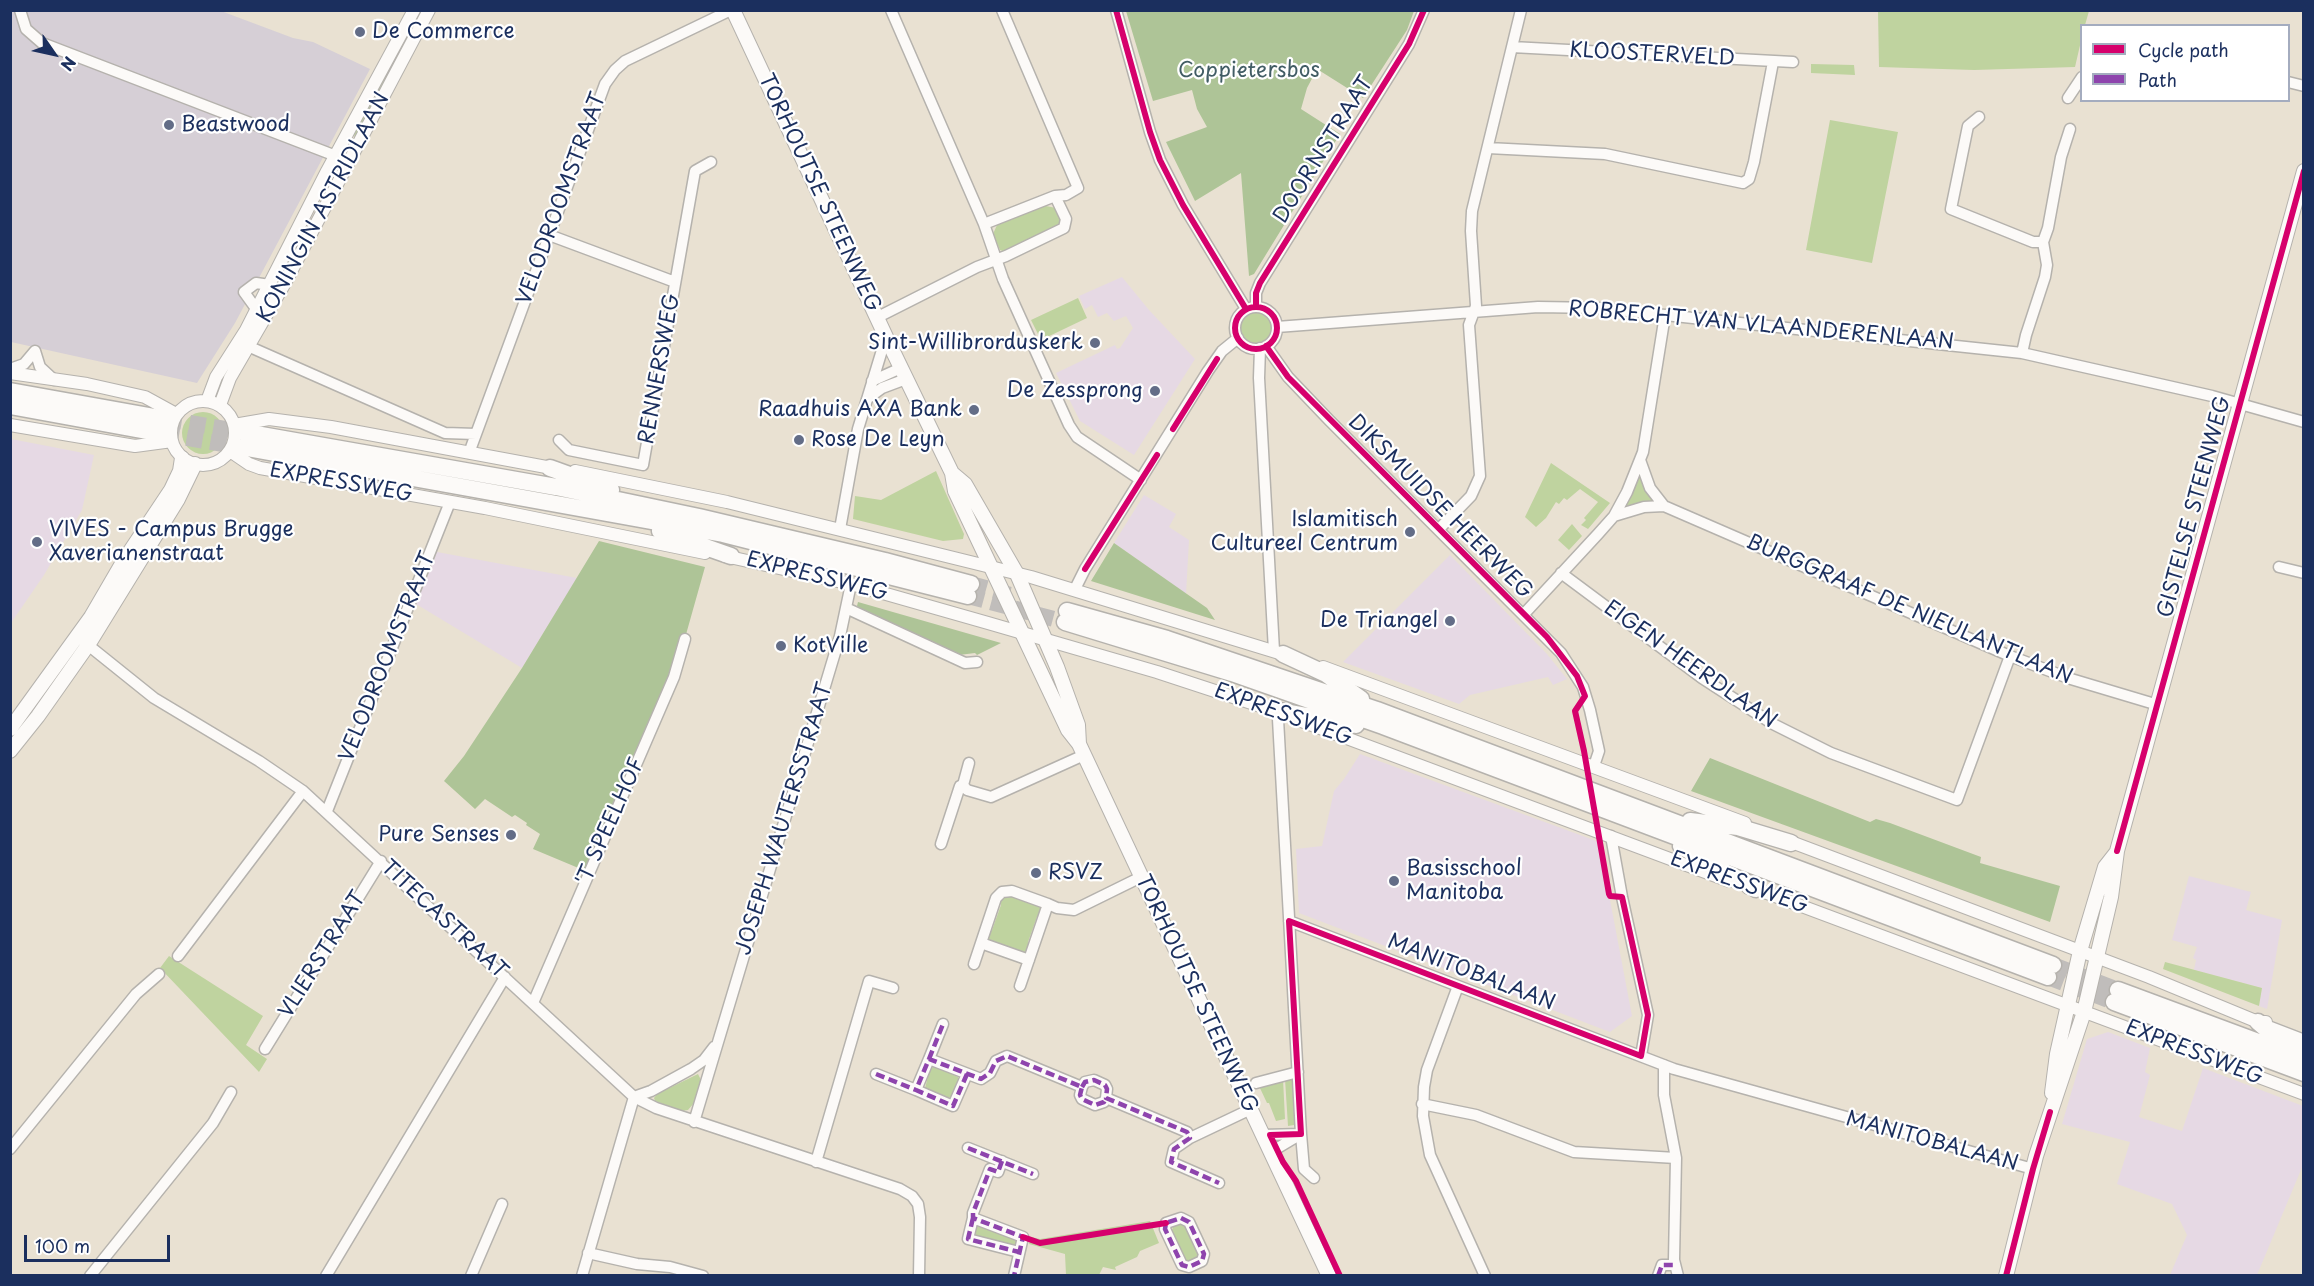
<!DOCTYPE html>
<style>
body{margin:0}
#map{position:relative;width:2314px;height:1286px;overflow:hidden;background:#e9e1d2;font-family:"Playpen Sans",sans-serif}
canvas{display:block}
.frame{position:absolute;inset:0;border:12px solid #1b2f5e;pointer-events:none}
.legend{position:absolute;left:2080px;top:24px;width:210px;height:78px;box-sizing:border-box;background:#fff;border:2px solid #a4acbf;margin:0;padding:8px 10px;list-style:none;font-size:18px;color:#1b2f5e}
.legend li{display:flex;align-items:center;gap:12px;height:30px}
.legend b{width:30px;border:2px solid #a4acbf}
.north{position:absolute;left:24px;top:24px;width:60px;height:60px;-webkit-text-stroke:4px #fff;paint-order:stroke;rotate:124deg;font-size:16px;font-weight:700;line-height:24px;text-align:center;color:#1b2f5e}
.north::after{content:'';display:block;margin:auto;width:21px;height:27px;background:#1b2f5e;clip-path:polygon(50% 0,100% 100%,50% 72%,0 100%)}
.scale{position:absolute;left:24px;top:1235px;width:146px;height:27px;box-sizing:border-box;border:3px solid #1b2f5e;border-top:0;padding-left:8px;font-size:18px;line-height:21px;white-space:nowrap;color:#1b2f5e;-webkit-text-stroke:4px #fff;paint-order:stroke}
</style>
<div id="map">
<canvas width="2314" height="1286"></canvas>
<div class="frame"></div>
<ul class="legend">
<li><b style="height:8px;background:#d6006c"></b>Cycle path</li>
<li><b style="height:8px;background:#8e44ad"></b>Path</li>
</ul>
<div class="north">N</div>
<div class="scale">100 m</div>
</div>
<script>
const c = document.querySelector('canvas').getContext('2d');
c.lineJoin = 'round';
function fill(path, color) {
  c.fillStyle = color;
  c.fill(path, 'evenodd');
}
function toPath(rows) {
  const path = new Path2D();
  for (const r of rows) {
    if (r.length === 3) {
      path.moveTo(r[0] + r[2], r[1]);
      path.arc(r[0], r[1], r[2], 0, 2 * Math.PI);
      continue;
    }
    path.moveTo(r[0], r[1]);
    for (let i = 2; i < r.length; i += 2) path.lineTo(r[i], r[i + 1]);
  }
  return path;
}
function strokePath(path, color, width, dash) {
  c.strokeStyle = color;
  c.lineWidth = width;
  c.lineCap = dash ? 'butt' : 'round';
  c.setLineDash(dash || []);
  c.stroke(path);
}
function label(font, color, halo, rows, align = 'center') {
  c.font = font + ' "Playpen Sans",sans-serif';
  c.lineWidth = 4.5;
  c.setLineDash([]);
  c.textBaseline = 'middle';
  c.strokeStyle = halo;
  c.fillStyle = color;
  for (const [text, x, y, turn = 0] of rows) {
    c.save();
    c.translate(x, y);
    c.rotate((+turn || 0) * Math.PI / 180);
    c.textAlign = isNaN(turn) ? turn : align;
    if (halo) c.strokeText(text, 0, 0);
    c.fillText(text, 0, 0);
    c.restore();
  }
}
const built = toPath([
 [1122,277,1149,310,1195,359,1134,455,1080,421,1056,373,1115,345,1117,349,1120,348,1133,328,1126,316,1114,321,1107,313,1098,317,1092,305,1085,309,1079,296],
 [11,439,94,455,82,510,44,575,11,623],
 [1144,495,1176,514,1169,527,1189,540,1186,594,1114,543],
 [437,552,577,578,522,668,416,604],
 [1450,555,1547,654,1567,679,1553,685,1548,677,1470,695,1459,704,1343,662],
 [1360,754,1599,842,1632,1016,1610,1032,1299,913,1296,849,1322,846,1334,791,1344,779],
 [2189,876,2251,892,2246,910,2282,920,2267,1009,2259,1006,2262,988,2194,970,2196,960,2193,958,2197,947,2172,940],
 [2108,1032,2150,1048,2145,1072,2150,1075,2139,1117,2182,1131,2203,1068,2303,1106,2303,1165,2257,1275,2170,1275,2187,1235,2172,1204,2117,1184,2130,1142,2062,1124,2087,1039]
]);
const industrial = toPath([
 [10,11,221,11,293,38,313,42,370,69,235,323,197,383,11,342]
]);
const green = toPath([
 [419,11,425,11,355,138,354,134],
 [1878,11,1878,10,2089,11,2085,25,2082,26,2081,41,2075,67,1974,70,1879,67],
 [1811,64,1854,65,1855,75,1811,73],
 [1830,120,1898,132,1872,263,1806,250],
 [1041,205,1056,208,1062,217,1061,224,1005,252,1000,250,993,234,997,225],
 [1078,298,1087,318,1041,340,1031,320],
 [1256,327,18],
 [203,433,21],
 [1551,463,1610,503,1588,529,1581,525,1586,520,1584,518,1598,502,1580,489,1567,500,1564,498,1559,504,1556,502,1546,518,1536,527,1525,517],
 [936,471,964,534,963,539,943,541,853,519,855,496,881,500],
 [1640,475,1657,502,1623,508,1639,476],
 [1572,524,1582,536,1569,550,1558,540],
 [1007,894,1039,905,1041,910,1041,915,1037,917,1028,942,1030,946,1025,952,1022,953,989,941,988,938,988,932,992,930,1001,905,999,901],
 [169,956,263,1016,246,1045,267,1059,259,1072,160,968],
 [2165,962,2262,988,2259,1006,2163,969],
 [935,1066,958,1077,959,1081,951,1097,948,1098,925,1088,930,1069],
 [698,1074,701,1080,694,1103,688,1110,682,1111,655,1101,654,1098,657,1094],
 [1290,1078,1293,1080,1295,1121,1294,1125,1288,1126,1285,1079],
 [1283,1079,1285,1119,1276,1121,1269,1103,1267,1103,1259,1086],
 [1150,1221,1159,1243,1140,1251,1137,1257,1115,1267,1116,1270,1103,1267,1099,1275,1066,1275,1065,1254,1029,1244,1031,1237,1040,1239],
 [977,1224,1016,1239,1016,1244,1014,1246,975,1236],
 [1180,1224,1187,1227,1198,1254,1197,1258,1188,1262,1185,1260,1171,1233,1173,1227]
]);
const forest = toPath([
 [1126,11,1414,11,1407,30,1363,98,1317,69,1307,88,1301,109,1340,134,1254,274,1249,276,1241,173,1195,201,1166,142,1207,127,1197,109,1192,90,1153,101],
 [599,541,705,567,685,638,671,678,588,872,533,849,540,834,526,825,527,823,515,815,512,817,485,799,475,809,444,781,464,756,522,668],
 [1114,543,1207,608,1215,620,1091,581],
 [858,602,1001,643,977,655,975,653,959,655,863,610,857,606],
 [1710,758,1870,822,1876,819,1890,823,1981,857,1980,863,2060,886,2050,922,1691,791]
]);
const trunkTunnel = toPath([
 [166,419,244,432],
 [163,434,241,447],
 [971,584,1014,596],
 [968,596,1065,622],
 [2053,965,2118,990],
 [2048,977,2114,1002]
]);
const minor = toPath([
 [20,10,26,29,42,43,349,161],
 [891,10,984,224,1003,279,1069,425,1077,437,1141,480],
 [1116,10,1150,132,1160,160,1183,205,1246,309],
 [1512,47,1793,62],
 [2288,82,2304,86],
 [2068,98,2082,77],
 [1979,117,1968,126,1951,209,2033,242,2043,242],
 [1488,148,1605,154,1743,183,1749,179,1754,162,1773,62],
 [984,224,1055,196,1066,195,1078,188,1002,10],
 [549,235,675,282],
 [1256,307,1256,293,1260,283,1409,44,1424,10],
 [1256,328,21],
 [257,310,244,292,256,283,270,285,275,289],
 [878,317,977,267,1006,256,1064,228,1066,219,1055,196],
 [1277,327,1538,307,1599,308,2022,353,2212,396,2304,422],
 [1266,346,1288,377,1329,420,1561,653,1583,687,1590,710,1599,751,1594,766],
 [250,347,445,433,476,434],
 [1260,348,1259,378,1274,651],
 [35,351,40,367,54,380],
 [2022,353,2026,335,2045,277,2047,265,2043,242,2048,228,2061,157,2070,129],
 [10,369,24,364,35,351],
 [872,381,901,368],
 [867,399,882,388,906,379],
 [559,440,569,450,643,465,695,171,711,162],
 [469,453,605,84,615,70,625,61,731,10],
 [1640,460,1650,488,1664,506],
 [1614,516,1644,507,1664,506,2010,656,2071,679,2158,705],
 [840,529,858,429,886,337],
 [1439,529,1471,496,1480,476,1469,325,1476,306,1471,231,1472,211,1521,10],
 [2279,567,2304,573],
 [1561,573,1702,678,1773,724,1831,753,1957,800,2010,656],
 [1075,589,1085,569,1208,371,1222,351,1238,338],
 [846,608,965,663,977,662],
 [1524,614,1598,534,1614,516,1627,492,1643,452,1665,315],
 [83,641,154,698,259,761,303,791,634,1097,656,1108,900,1189,912,1196,918,1204,920,1217,919,1276],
 [1280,711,1278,719,1301,1134,1304,1169,1314,1178],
 [969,763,963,785,967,790,991,797,1084,755],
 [327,811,450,502],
 [1611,836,1622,897,1648,1015,1641,1056],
 [941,844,960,786,963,785],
 [1289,921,1674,1069,2033,1169],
 [178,956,303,791],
 [1029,960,981,943,996,898,1002,892,1012,891,1048,904],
 [974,964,981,943],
 [1020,986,1048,904,1057,908,1074,910,1141,877],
 [1458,986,1427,1070,1424,1087,1423,1116,1430,1155,1485,1276],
 [533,1003,674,677,685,639],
 [265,1049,381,861],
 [929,1059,943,1024],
 [1664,1065,1664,1095,1676,1158,1674,1260,1678,1276],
 [876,1074,916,1090],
 [967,1074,953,1106,916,1090,929,1059,981,1079,990,1073,996,1061,1007,1056,1082,1087,1080,1095,1082,1099,1095,1105,1104,1102,1106,1098],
 [1256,1083,1298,1072],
 [1082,1087,1085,1082,1094,1080,1105,1085,1107,1089,1106,1098,1187,1132,1190,1138,1174,1149,1171,1162,1219,1183],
 [634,1097,651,1091,691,1069,704,1060,714,1047],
 [1422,1104,1476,1115,1574,1152,1676,1158],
 [694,1122,840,636,851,584],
 [1263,1135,1301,1134],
 [1190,1138,1251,1109],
 [968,1148,1033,1174],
 [10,1149,136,994,159,974],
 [1271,1152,1301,1134],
 [1002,1161,998,1172,990,1169,973,1213,973,1218,1023,1237,1014,1276],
 [816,1162,869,981,893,988],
 [973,1218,968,1239,1019,1252],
 [1181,1218,1189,1222,1204,1254,1202,1261,1189,1267,1182,1265,1165,1229,1166,1223,1181,1218],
 [588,1253,637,1264,670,1267,703,1276],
 [90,1276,213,1123,231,1092],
 [326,1276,505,977],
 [471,1276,502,1204],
 [582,1276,634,1097],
 [1658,1276,1662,1265,1674,1265]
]);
const tertiary = toPath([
 [10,373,87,384,145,397,176,414],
 [203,433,32],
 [207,401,216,377,246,330,327,171,414,10],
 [220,405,230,378,285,283,429,10],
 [10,425,135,446,172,441],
 [234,425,269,419,331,427,557,469],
 [230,451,249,464,260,468,485,508,705,553],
 [575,471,727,502,1031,577,1289,656],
 [725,556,851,584,988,623,1157,672,1285,714],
 [1323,667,1745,823],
 [1301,721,1729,881],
 [1786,840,2149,977,2258,1022,2266,1022],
 [1748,888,1756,889,2304,1094]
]);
const secondary = toPath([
 [733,10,886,337,952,473,955,491,1068,730,1079,744,1329,1276],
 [952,473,965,484,1017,574,1057,667,1078,725,1079,744],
 [10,729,91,617,123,562,171,490,180,471,182,458],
 [10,751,38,716,88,645,178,499,195,464],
 [2052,1093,2057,1054,2080,951,2105,867,2116,853],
 [2006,1276,2036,1156,2084,1012,2111,897,2117,851,2304,171]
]);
const trunk = toPath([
 [10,391,166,419],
 [10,406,163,434],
 [244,432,556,487,699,517,885,561,971,584],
 [241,447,723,534,968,596],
 [550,468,611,490],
 [660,531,731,556],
 [1067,611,1167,639,1377,710,2053,965],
 [1065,622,1232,673,1383,726,2048,977],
 [1283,654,1326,674,1361,699],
 [1280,711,1356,725],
 [1690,821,1738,827,1791,843],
 [1681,846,1728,874,1750,884,1756,889],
 [2118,990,2304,1059],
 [2114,1002,2304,1073],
 [2258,1022,2265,1028,2304,1043]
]);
const quiet = toPath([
 [929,1059,943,1024],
 [876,1074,916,1090],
 [967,1074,953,1106,916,1090,929,1059,981,1079,990,1073,996,1061,1007,1056,1082,1087,1080,1095,1082,1099,1095,1105,1104,1102,1106,1098],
 [1082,1087,1085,1082,1094,1080,1105,1085,1107,1089,1106,1098,1187,1132,1190,1138,1174,1149,1171,1162,1219,1183],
 [968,1148,1033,1174],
 [1002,1161,998,1172,990,1169,973,1213,973,1218,1023,1237,1014,1276],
 [973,1218,968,1239,1019,1252],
 [1181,1218,1189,1222,1204,1254,1202,1261,1189,1267,1182,1265,1165,1229,1166,1223,1181,1218],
 [1658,1276,1662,1265,1674,1265]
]);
const cycleway = toPath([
 [1116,10,1150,132,1160,160,1183,205,1246,309],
 [1256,307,1256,293,1260,283,1409,44,1424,10],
 [1256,328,21],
 [1266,346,1288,377,1547,637,1577,676,1585,696,1575,711,1584,751,1609,894,1610,896,1622,897,1648,1015,1641,1056,1289,921,1301,1134],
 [1173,429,1217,359],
 [1085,569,1157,455],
 [2117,851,2304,171],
 [1301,1134,1270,1135,1283,1162,1296,1181,1340,1276],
 [1023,1237,1040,1243,1166,1223],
 [2006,1276,2033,1169,2050,1112]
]);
const markers = [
 [360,32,6,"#636d87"],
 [169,125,6,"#636d87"],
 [1095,343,6,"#636d87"],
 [1155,391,6,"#636d87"],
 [974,410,6,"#636d87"],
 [799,440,6,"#636d87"],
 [1410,532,6,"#636d87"],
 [37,542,6,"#636d87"],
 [1450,621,6,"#636d87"],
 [781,646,6,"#636d87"],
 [511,835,6,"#636d87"],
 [1036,873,6,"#636d87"],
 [1394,881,6,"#636d87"]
];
const poiNames = [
 ["De Commerce",372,32],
 ["Beastwood",181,125],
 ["Sint-Willibrorduskerk",1083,343,"right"],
 ["De Zessprong",1143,391,"right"],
 ["Raadhuis AXA Bank",962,410,"right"],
 ["Rose De Leyn",811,440],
 ["Islamitisch",1398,520,"right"],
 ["Cultureel Centrum",1398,544,"right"],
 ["VIVES - Campus Brugge",49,530],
 ["Xaverianenstraat",49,554],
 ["De Triangel",1438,621,"right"],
 ["KotVille",793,646],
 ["Pure Senses",499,835,"right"],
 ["Basisschool",1406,869],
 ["Manitoba",1406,893],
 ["RSVZ",1048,873]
];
const streetNames = [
 ["KLOOSTERVELD",1652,55,3],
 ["DOORNSTRAAT",1324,150,-58],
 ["TORHOUTSE STEENWEG",819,193,65],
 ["VELODROOMSTRAAT",562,199,-70],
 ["KONINGIN ASTRIDLAAN",324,208,-62],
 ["ROBRECHT VAN VLAANDERENLAAN",1761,326,5],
 ["RENNERSWEG",660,369,-80],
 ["EXPRESSWEG",341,483,10],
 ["DIKSMUIDSE HEERWEG",1440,507,45],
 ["GISTELSE STEENWEG",2195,507,-75],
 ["EXPRESSWEG",817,577,14],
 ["BURGGRAAF DE NIEULANTLAAN",1909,610,23],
 ["VELODROOMSTRAAT",388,657,-68],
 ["EIGEN HEERDLAAN",1690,665,35],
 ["EXPRESSWEG",1283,715,20],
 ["JOSEPH WAUTERSSTRAAT",785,819,-73],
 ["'T SPEELHOF",611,822,-66],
 ["EXPRESSWEG",1739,883,20],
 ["TITECASTRAAT",444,920,43],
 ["VLIERSTRAAT",323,955,-58],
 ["MANITOBALAAN",1471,973,21],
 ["TORHOUTSE STEENWEG",1196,994,65],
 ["EXPRESSWEG",2194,1053,21],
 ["MANITOBALAAN",1932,1142,15]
];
const parkNames = [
 ["Coppietersbos",1249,71]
];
fill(built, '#e6d9e4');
fill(industrial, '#d6cfd6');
fill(green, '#bfd39f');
fill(forest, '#aec497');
strokePath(trunkTunnel, '#c0bdbb', 16, [16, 8]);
strokePath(minor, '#b5b2ad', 13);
strokePath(tertiary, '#b5b2ad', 14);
strokePath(secondary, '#b5b2ad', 16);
strokePath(trunk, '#b5b2ad', 19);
strokePath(minor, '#fcfaf8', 10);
strokePath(tertiary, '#fcfaf8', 12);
strokePath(secondary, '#fcfaf8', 14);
strokePath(trunk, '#fcfaf8', 16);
strokePath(quiet, '#8e44ad', 4.5, [9, 4.5]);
strokePath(cycleway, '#d6006c', 6);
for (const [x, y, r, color] of markers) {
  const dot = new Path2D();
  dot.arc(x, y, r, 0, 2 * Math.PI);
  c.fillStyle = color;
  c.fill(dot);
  strokePath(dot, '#fff', 2);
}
label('21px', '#1b2f5e', '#fff', poiNames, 'left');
label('21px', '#1b2f5e', '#fff', streetNames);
label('21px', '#425d65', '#fff', parkNames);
</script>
